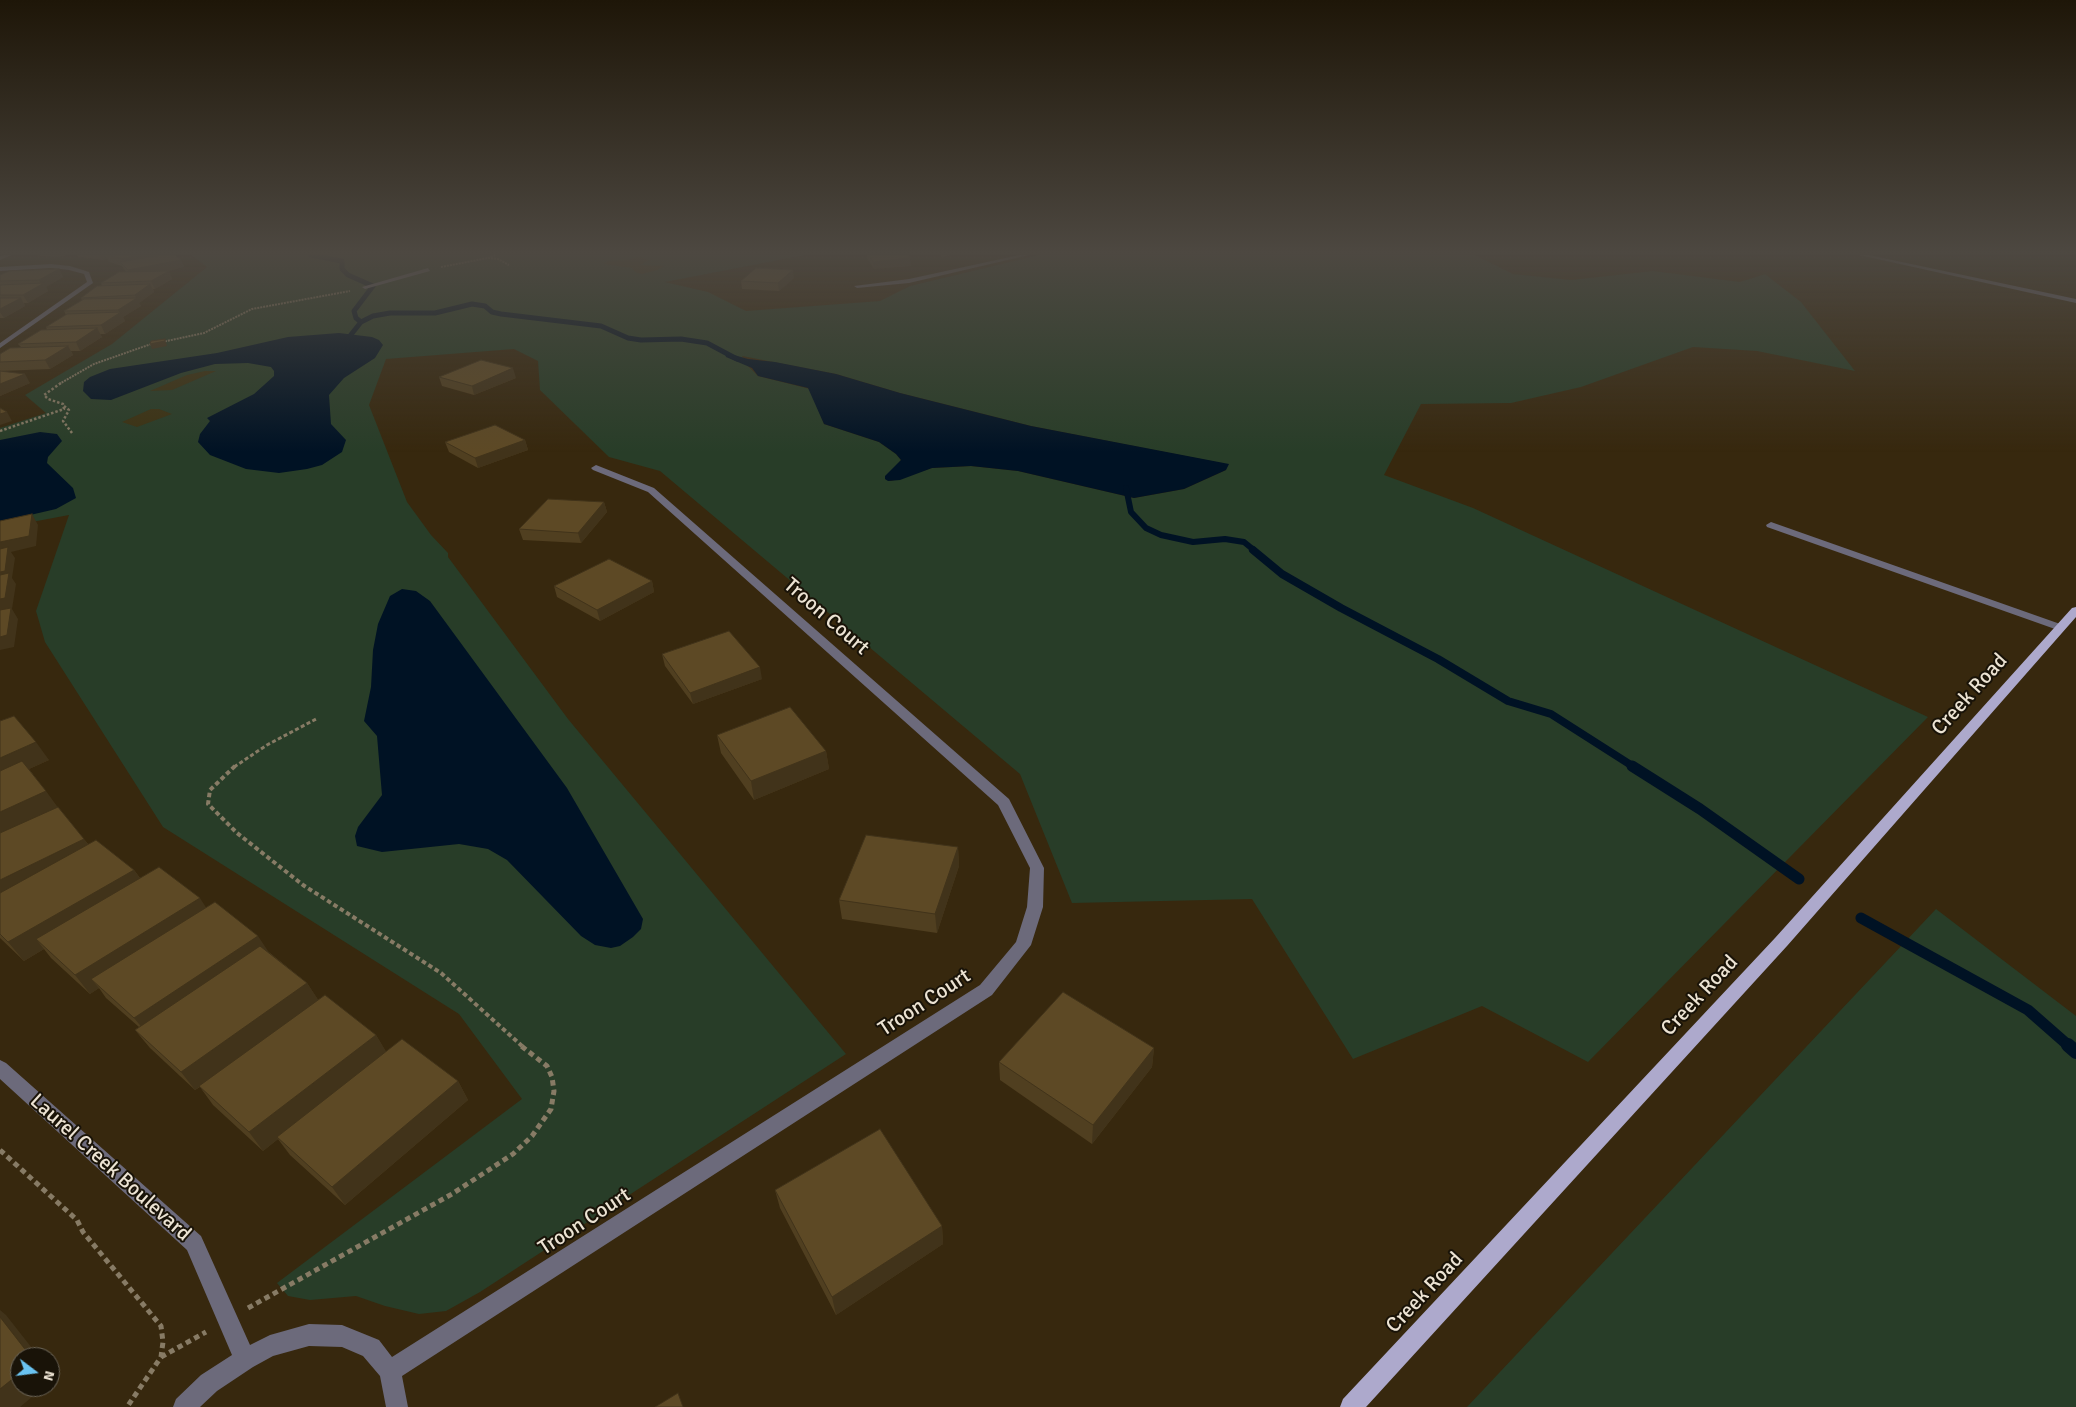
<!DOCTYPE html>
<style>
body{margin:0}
#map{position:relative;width:2076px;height:1407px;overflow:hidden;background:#37280e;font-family:Signika,sans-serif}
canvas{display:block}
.north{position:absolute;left:10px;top:1347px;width:50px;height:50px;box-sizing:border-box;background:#191308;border:1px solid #6d6659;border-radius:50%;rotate:105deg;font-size:14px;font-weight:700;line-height:20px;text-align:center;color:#ece3d3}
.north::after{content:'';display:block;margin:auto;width:18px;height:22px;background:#6ac3f1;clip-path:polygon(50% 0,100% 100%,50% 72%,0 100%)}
</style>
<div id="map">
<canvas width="2076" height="1407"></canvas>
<div class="north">N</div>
</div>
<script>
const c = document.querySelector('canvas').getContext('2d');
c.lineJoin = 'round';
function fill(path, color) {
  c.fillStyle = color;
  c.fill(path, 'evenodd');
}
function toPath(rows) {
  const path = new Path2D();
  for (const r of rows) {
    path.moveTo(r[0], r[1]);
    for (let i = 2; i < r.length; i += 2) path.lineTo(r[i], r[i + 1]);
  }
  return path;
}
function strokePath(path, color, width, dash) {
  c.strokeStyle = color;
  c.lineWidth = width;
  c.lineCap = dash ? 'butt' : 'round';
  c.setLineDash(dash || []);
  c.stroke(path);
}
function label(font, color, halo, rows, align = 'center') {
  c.font = font + ' Signika,sans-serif';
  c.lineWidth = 4;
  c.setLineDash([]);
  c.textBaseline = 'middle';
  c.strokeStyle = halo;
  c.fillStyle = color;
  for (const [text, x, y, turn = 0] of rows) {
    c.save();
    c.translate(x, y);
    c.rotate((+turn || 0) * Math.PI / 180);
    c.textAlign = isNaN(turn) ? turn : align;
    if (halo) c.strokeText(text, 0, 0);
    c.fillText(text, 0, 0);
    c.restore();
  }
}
const green = toPath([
 [191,255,805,255,665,282,708,292,746,311,880,301,910,286,1039,255,1475,255,1513,274,1571,280,1653,271,1740,282,1765,274,1801,302,1855,371,1757,351,1693,347,1581,387,1511,403,1421,404,1384,475,1473,508,1928,717,1588,1062,1482,1006,1353,1059,1252,899,1072,903,1020,774,660,471,609,457,540,390,538,361,514,349,386,359,369,405,407,502,431,535,448,553,448,557,568,719,846,1054,480,1292,446,1311,419,1314,385,1306,356,1296,310,1300,288,1296,277,1283,522,1099,459,1014,163,827,45,642,36,611,69,515,0,528,0,428,46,413,25,395,112,344,207,267],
 [742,356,836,374,900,393,1031,426,1221,463,1226,470,1184,489,1134,498,1018,471,971,466,932,468,891,481,885,479,901,460,896,454,879,442,824,424,810,389,758,376,747,365],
 [1936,909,2076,1016,2076,1407,1467,1407]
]);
const sand = toPath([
 [638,257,649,260,640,265,664,266,657,270,642,274,635,272,632,268,604,264,608,261,628,260],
 [205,371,216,371,172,390,150,391,187,375],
 [151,409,159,409,172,414,137,427,122,422]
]);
const water = toPath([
 [339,333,372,337,379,340,383,345,375,358,344,378,329,395,331,424,346,440,342,452,322,465,307,469,279,473,246,469,210,455,198,442,200,434,210,421,207,418,254,394,274,376,274,371,271,367,248,363,215,364,181,373,111,400,91,399,83,391,84,382,90,377,110,369,217,353,288,337],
 [727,353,748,359,775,362,836,374,900,393,1031,426,1229,464,1226,470,1184,489,1134,498,1018,471,971,466,932,468,900,480,888,481,885,479,885,476,901,460,896,454,879,442,824,424,808,388,758,376,752,368,726,357,725,354],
 [40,432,57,434,62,441,48,457,47,463,73,488,76,498,56,509,0,522,0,440],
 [402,589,416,591,430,601,567,788,643,919,641,929,633,937,620,946,611,948,595,945,581,936,507,860,488,849,459,844,382,852,357,846,355,836,358,827,382,795,377,736,364,721,371,687,373,650,378,624,390,596]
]);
const streamFar4 = toPath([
 [311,255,342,261,342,269,348,275,373,286,354,311,356,318,361,322],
 [346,341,361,322,373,316,390,313,435,313,472,304,485,306,492,312,501,314,601,326,628,338,641,340,681,339,707,343,737,359]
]);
const streamFar3 = toPath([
 [1126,488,1131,512,1146,528,1161,535,1193,542,1225,539,1244,542,1255,551]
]);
const streamFar2 = toPath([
 [1253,550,1282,574,1341,608,1438,659,1508,701,1551,714,1634,767]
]);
const streamFar1 = toPath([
 [1632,766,1700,809,1799,879],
 [1861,918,2028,1010,2069,1046]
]);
const stream = toPath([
 [2068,1045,2076,1052]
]);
const pathFar4 = toPath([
 [488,258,495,255],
 [441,267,488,258,498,259,509,265],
 [162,342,204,333,252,309,350,291],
 [59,384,94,364,154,343]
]);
const pathFar3 = toPath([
 [64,406,69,410,63,421,72,433],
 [0,431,64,409,63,404,48,399,44,395,61,383]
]);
const pathFar2 = toPath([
 [234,767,267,745,318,718]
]);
const pathFar1 = toPath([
 [235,766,210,790,208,804,237,833,303,885,441,973,522,1046]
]);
const path = toPath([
 [0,1150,77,1220,83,1232,161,1326,163,1342,161,1357,127,1407],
 [248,1308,452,1194,513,1154,532,1136,551,1109,554,1091,552,1077,547,1066,520,1045],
 [161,1357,206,1332]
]);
const minor = toPath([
 [4,255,12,255,0,260,0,256,4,255],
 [1019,255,1029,255,909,283,857,288,854,286,909,279,1019,255],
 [1859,255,1869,255,2076,299,2076,303,1859,255],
 [51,264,70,266,89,272,93,283,0,348,0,343,87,282,84,274,69,270,51,268,0,271,0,267,51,264],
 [428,268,430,271,365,289,362,287,428,268],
 [596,465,654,488,1009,799,1044,868,1043,907,1031,945,992,995,402,1376,408,1407,386,1407,380,1376,363,1356,342,1347,309,1346,273,1356,253,1367,217,1391,200,1407,173,1407,176,1399,201,1375,232,1355,187,1250,0,1079,0,1060,6,1063,201,1236,250,1345,270,1335,309,1324,342,1325,379,1340,392,1357,980,985,1016,942,1027,907,1030,868,998,805,648,492,593,470,591,468,596,465],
 [1771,522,2063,625,2065,627,2059,630,2055,629,1767,527,1766,525,1771,522]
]);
const major = toPath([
 [2076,607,2076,617,1787,946,1366,1407,1340,1407,1343,1399,1775,938,2072,608,2076,607]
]);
const wall = toPath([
 [33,255,67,255,58,257],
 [77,255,175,255,181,260,184,267,168,271,169,271,172,279,155,289,153,289,154,292,139,303,141,306,123,317,125,321,105,334,100,334,102,337,80,351,71,351,73,355,50,369,1,371,30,383,0,396,0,354,21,347,18,344,47,330,46,327,66,315,64,311,82,300,81,298,102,286,101,283,126,272,122,266,109,262,107,259,103,260,78,257],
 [867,255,910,258,911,266,874,269,867,258],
 [59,269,63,277,46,287,48,291,28,303,24,303,25,306,4,318,0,318,0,275],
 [794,278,779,291,742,289,741,281],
 [439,377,516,378,474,395,442,386],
 [525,440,528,450,478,468,449,452,445,442],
 [604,502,607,512,581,543,523,540,519,529],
 [652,581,654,592,600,621,557,597,554,586],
 [662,654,762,679,693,704,665,666],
 [0,721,49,760,29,769,57,807,88,844,134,870,140,878,206,908,270,953,307,983,318,1000,376,1035,386,1052,458,1081,468,1100,345,1205,290,1155,278,1139,263,1151,213,1105,200,1087,195,1090,150,1048,135,1030,139,1027,106,998,99,988,90,994,51,958,44,949,24,961,0,938],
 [717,735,826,751,829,769,754,800,721,753],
 [958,847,959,866,937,933,842,919,839,900],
 [1154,1048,1152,1067,1092,1144,1000,1080,999,1062],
 [775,1190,942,1226,943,1244,836,1315,780,1208]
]);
const shadedWall = toPath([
 [57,255,67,255,58,257],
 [100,255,105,255,107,259,103,260],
 [139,255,172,255,125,267,122,259],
 [941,255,951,255,941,257],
 [910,258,911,266,874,269,873,262],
 [181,260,184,267,132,278,128,270],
 [59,269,63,277,46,287,48,291,28,303,23,295,41,285,39,280],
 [793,270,794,278,779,291,778,283],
 [169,271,172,279,155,289,151,281],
 [150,284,154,292,139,303,141,306,123,317,125,321,105,334,101,325,120,313,118,310,136,298,135,295],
 [21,298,25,306,4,318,0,312,0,309],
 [97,328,102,337,80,351,76,342],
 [165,339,167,346,152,349,150,344],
 [68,346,73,355,50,369,45,360],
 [513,368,516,378,474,395,472,386],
 [25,374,30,383,0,396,0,384],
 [7,412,12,421,0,425,0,414],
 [525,440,528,450,478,468,475,458],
 [604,502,607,512,581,543,578,533],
 [32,514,38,525,36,546,11,552,15,558,12,578,16,584,12,609,18,619,14,647,0,650,0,542],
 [652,581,654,592,600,621,597,610],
 [760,667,762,679,693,704,690,693],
 [36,742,49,760,0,782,0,758],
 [826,751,829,769,754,800,751,781],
 [46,791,59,809,0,836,0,812],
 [84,839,98,858,0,906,0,880],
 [958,847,959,866,937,933,935,914],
 [134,870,147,888,36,939,44,949,24,961,8,942],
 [200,898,212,917,91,979,99,988,90,994,75,975],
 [258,936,270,954,149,1036,134,1018],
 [307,983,319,1001,195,1090,181,1072],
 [376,1035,387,1053,277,1137,278,1139,263,1151,249,1132],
 [1154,1048,1152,1067,1092,1144,1093,1125],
 [458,1081,468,1100,345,1205,332,1187],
 [942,1226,943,1244,836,1315,832,1297],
 [0,1310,6,1315,39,1357,31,1357,0,1317],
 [50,1371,56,1378,50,1382],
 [20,1373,20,1387,44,1387,20,1407,0,1407,0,1389]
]);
const building = toPath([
 [108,255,139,255,122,259,108,255],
 [162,255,175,255,181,260,128,270,120,262,162,255],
 [869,255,908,255,910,258,873,262,869,255],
 [756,268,793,270,778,283,741,281,756,268],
 [59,269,39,280,0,281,0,275,9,271,59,269],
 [169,271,151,281,101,283,119,272,169,271],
 [44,283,23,295,0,295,0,285,44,283],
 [150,284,135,295,81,298,97,286,150,284],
 [0,298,21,298,0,309,0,298],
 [137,298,118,310,64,311,84,299,137,298],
 [121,312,101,325,46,327,67,314,121,312],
 [97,328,76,342,18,344,41,330,97,328],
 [165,339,165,341,150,344,151,341,165,339],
 [68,346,45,360,0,362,0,354,10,348,68,346],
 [481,360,513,368,472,386,439,377,481,360],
 [0,371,25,374,0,384,0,371],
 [0,408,7,412,0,414,0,408],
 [495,425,525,440,475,458,445,442,495,425],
 [548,499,604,502,578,533,519,529,548,499],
 [32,514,29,536,0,542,0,521,32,514],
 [8,547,5,571,0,572,0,549,8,547],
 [609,559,652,581,597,610,554,586,609,559],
 [9,573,5,598,0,599,0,575,9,573],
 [11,608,7,635,0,637,0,610,11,608],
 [729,631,760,667,690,693,662,654,729,631],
 [790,707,826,751,751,781,717,735,790,707],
 [14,716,36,742,0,758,0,721,14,716],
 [22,761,46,791,0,812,0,771,22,761],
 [58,807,84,839,0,880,0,833,58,807],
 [866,835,958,847,935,914,839,900,866,835],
 [96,840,134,870,8,942,0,934,0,893,96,840],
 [159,867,200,898,75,975,36,939,159,867],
 [215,902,258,936,134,1018,91,979,215,902],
 [260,946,307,983,181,1072,135,1030,260,946],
 [1063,992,1154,1048,1093,1125,999,1062,1063,992],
 [325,995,376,1035,249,1132,199,1086,325,995],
 [402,1039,458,1081,332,1187,277,1137,402,1039],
 [880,1129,942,1226,832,1297,775,1190,880,1129],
 [0,1317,31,1357,20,1357,20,1373,0,1389,0,1317],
 [678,1393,683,1407,655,1407,678,1393]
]);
const nearStreetnames = [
 ["Troon Court",826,617,41],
 ["Creek Road",1970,695,-48],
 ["Creek Road",1700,996,-47],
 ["Troon Court",925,1003,-33],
 ["Laurel Creek Boulevard",110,1168,42],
 ["Troon Court",585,1222,-33],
 ["Creek Road",1425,1293,-47]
];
fill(green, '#283d28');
fill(sand, '#3b3212');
fill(water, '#001224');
strokePath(streamFar4, '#001224', 5);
strokePath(streamFar3, '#001224', 6);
strokePath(streamFar2, '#001224', 8);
strokePath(streamFar1, '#001224', 11);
strokePath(stream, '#001224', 14);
strokePath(pathFar4, '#877b65', 2, [2, 1]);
strokePath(pathFar3, '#877b65', 2.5, [2.5, 2]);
strokePath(pathFar2, '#877b65', 3, [4, 2.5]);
strokePath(pathFar1, '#877b65', 4, [4.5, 3]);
strokePath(path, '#877b65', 5, [5.5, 4]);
fill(minor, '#6c6a7b');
fill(major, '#ada9cc');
fill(wall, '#503f20');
fill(shadedWall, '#41331a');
fill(building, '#5d4925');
strokePath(building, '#41331a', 1);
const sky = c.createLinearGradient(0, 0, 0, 452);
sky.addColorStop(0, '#1e1608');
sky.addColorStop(0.56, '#4d4841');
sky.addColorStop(1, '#4d484100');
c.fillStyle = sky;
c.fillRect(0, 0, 2076, 452);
label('21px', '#ece3d3', '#191308', nearStreetnames);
</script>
